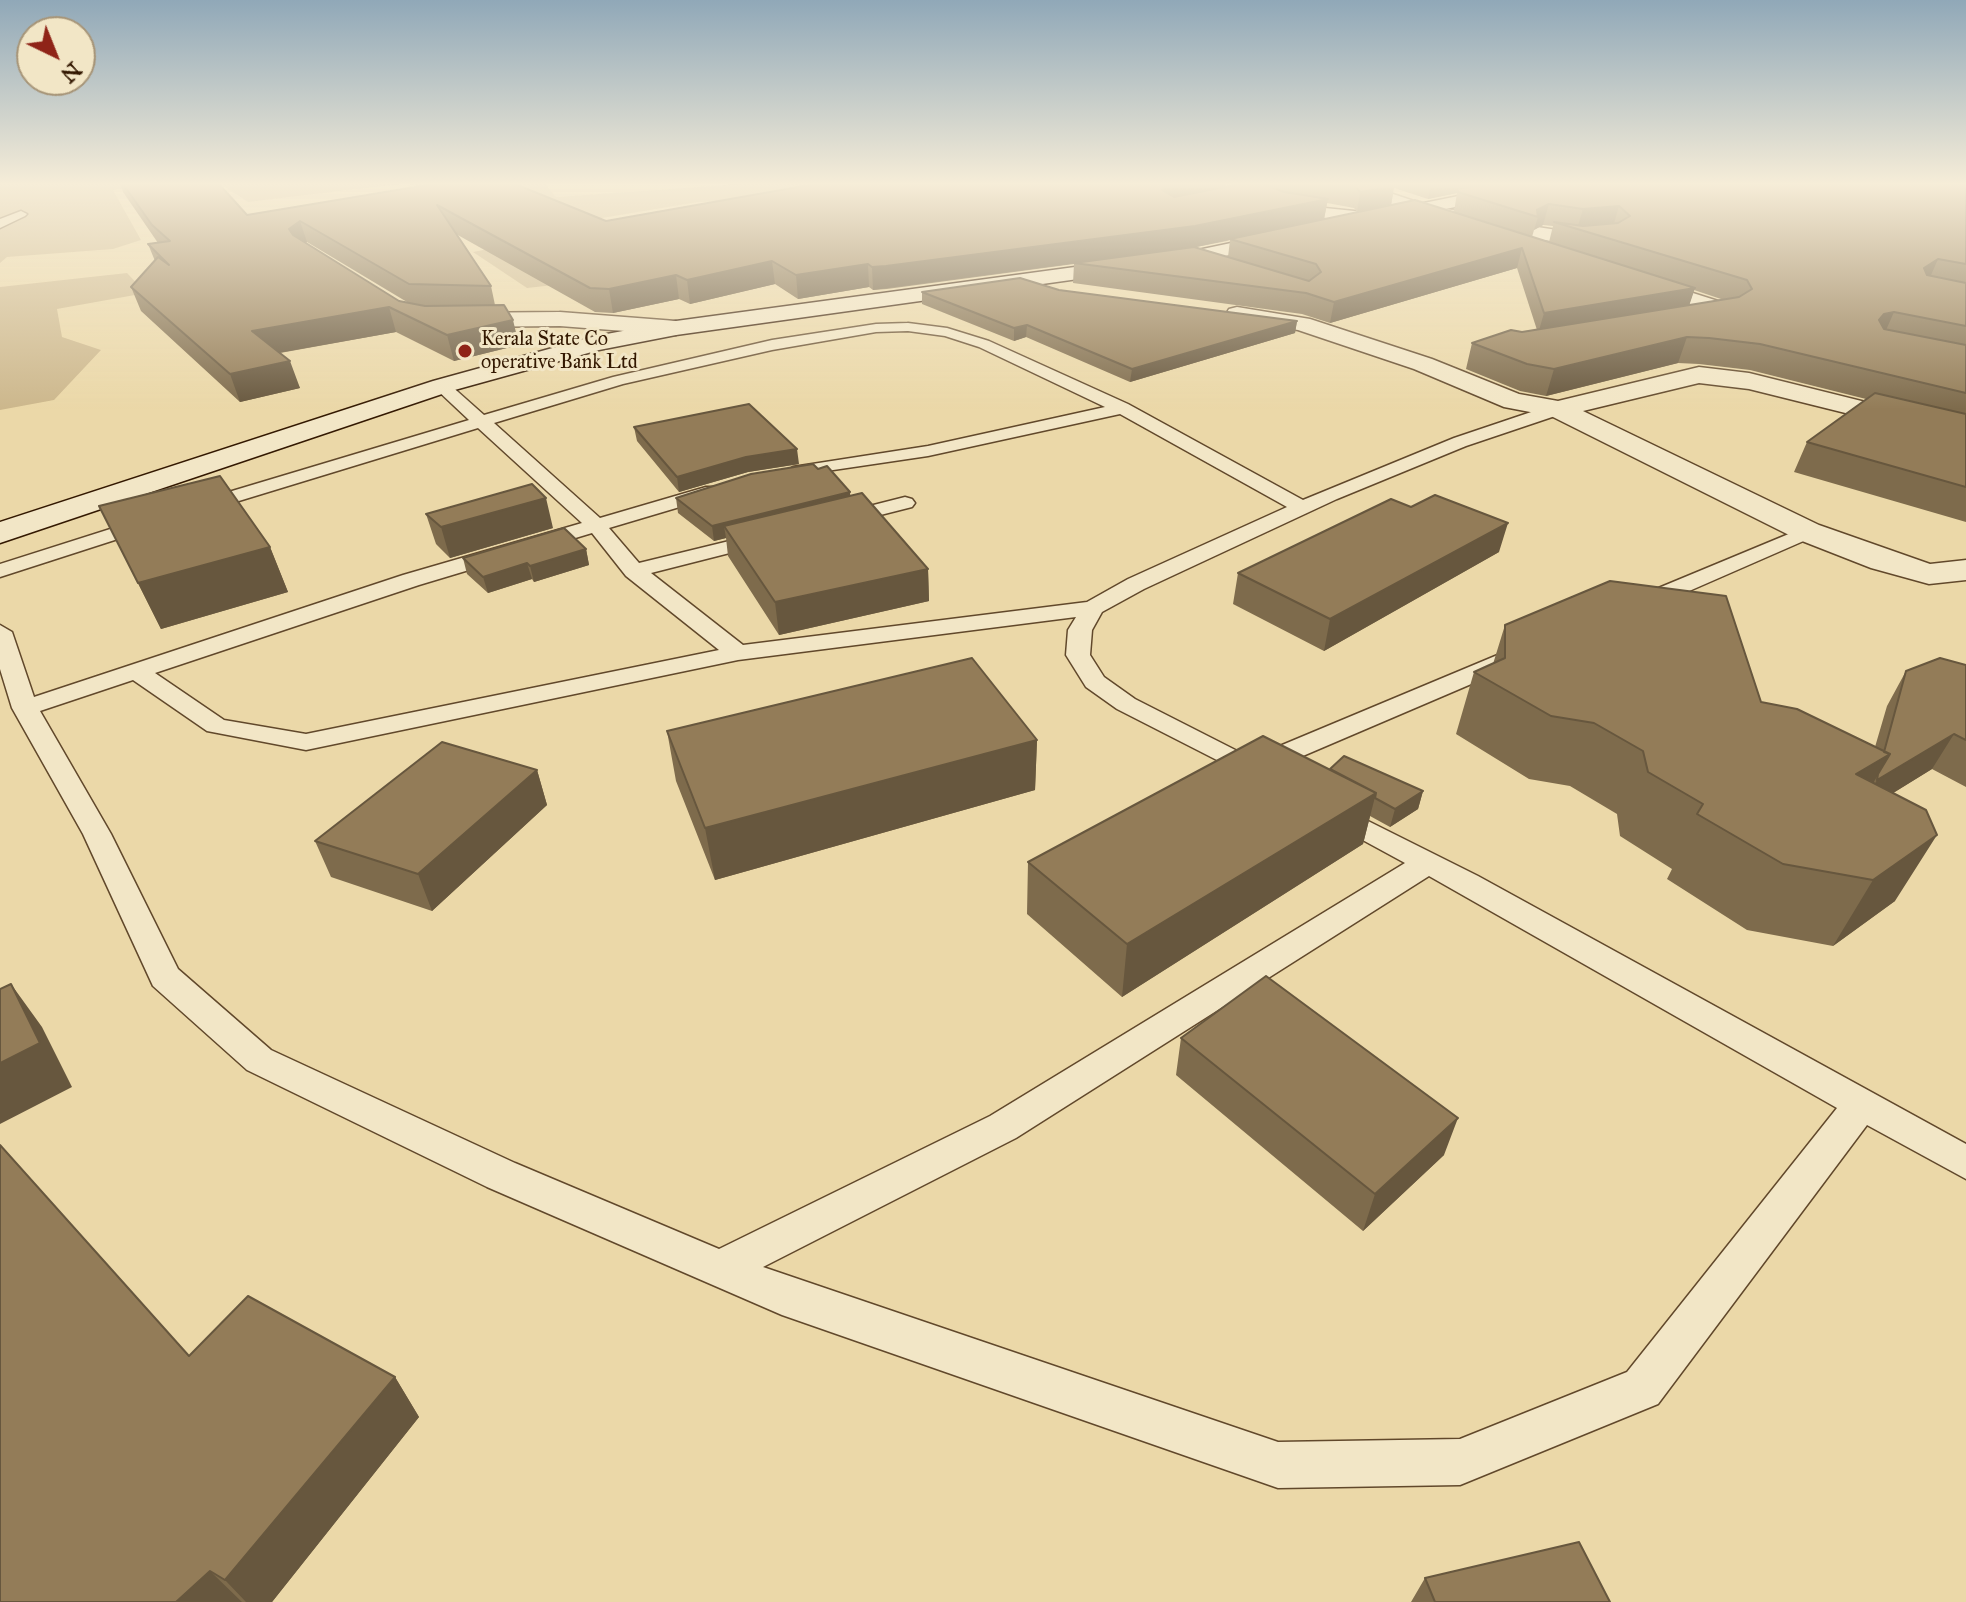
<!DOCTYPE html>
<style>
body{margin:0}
#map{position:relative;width:1966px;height:1602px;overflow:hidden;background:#ebd8a8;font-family:"IM FELL Great Primer",serif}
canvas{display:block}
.north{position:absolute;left:16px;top:16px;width:80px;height:80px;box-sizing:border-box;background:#f2e6c6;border:2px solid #a69477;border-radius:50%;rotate:137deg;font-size:22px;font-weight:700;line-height:32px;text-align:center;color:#331801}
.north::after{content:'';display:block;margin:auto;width:28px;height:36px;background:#8f2418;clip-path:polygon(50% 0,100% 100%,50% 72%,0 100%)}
</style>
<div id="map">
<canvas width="1966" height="1602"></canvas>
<div class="north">N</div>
</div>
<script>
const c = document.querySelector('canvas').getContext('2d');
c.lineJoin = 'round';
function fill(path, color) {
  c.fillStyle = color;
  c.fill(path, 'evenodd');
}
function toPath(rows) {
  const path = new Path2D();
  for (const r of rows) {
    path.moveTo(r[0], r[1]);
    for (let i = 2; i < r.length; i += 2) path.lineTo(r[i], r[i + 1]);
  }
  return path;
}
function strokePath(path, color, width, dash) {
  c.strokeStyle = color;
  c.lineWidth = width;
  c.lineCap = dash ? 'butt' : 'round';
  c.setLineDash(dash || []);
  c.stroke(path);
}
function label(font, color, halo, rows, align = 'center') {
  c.font = font + ' "IM FELL Great Primer",serif';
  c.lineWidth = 6;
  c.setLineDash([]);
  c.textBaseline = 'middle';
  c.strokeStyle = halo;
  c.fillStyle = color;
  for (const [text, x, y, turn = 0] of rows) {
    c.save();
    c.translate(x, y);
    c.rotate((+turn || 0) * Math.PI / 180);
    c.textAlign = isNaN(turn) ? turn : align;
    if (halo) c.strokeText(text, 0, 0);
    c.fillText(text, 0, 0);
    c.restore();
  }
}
const green = toPath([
 [0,184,155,184,113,190,141,240,113,249,7,257,0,263],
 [220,184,399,184,248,202],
 [410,184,545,184,556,197,742,184,900,184,827,199,698,202,590,220,581,282,527,288,473,252,548,237,445,193],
 [127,273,146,293,57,309,62,337,101,350,54,400,0,410,0,287]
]);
const lane = toPath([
 [21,211,27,214,25,216,0,228,0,219,21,211],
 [908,323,947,328,989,341,1128,404,1303,500,1454,438,1552,405,1564,405,1564,413,1466,446,1337,499,1144,589,1102,612,1092,630,1090,655,1104,677,1135,699,1251,758,1500,654,1518,654,1521,659,1518,664,1270,770,1268,779,1258,781,1117,709,1086,687,1066,655,1068,630,1076,617,738,660,306,750,207,731,133,680,40,711,111,834,178,969,271,1050,515,1163,719,1249,990,1116,1405,863,1324,819,1320,813,1324,807,1334,804,1478,876,1966,1144,1966,1179,1867,1125,1658,1404,1460,1485,1278,1488,782,1315,487,1187,247,1070,153,986,83,834,12,708,0,669,0,625,12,632,34,697,403,575,582,523,478,428,206,511,199,513,189,507,192,503,469,420,436,389,436,383,448,383,484,415,613,377,772,340,876,324,908,323],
 [908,331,945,336,979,347,1105,407,928,446,793,467,784,473,786,477,928,456,1120,414,1287,507,1128,579,1087,602,743,645,651,573,769,543,772,539,769,535,762,533,639,563,609,528,720,495,723,491,720,487,706,487,600,518,494,423,623,384,772,350,876,332,908,331],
 [592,533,626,576,719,650,306,734,224,720,155,673,419,585,592,533],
 [1429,876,1837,1108,1627,1372,1460,1439,1278,1442,763,1267,1016,1138,1429,876],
 [905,497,912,499,915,503,912,507,841,525,831,519,834,515,905,497],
 [148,517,155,519,158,523,155,527,0,577,0,564,148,517],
 [1808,526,1818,532,1815,536,1648,609,1640,611,1629,604,1632,599,1808,526]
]);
const street = toPath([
 [1353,184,1373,184,1372,187,1423,204,1524,225,1577,233,1609,230,1619,236,1609,242,1577,245,1524,237,1412,212,1353,192,1353,184],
 [1633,274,1737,307,1740,312,1729,319,1625,285,1622,280,1625,275,1633,274],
 [1237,307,1310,319,1432,359,1519,394,1558,401,1699,367,1749,373,1966,427,1966,443,1749,389,1699,383,1583,411,1819,525,1930,564,1966,560,1966,580,1929,584,1871,568,1797,539,1551,416,1504,407,1414,369,1298,330,1229,319,1226,314,1229,309,1237,307],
 [560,312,676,321,688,328,676,335,560,326,455,327,444,320,455,313,560,312]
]);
const secondary = toPath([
 [1217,184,1244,184,1325,208,1374,213,1498,188,1591,184,1583,189,1498,198,1374,224,1318,217,1217,184],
 [1288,231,1298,237,1295,241,1193,263,676,335,599,350,451,391,0,543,0,522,433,381,596,336,676,321,1193,251,1288,231]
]);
const wall = toPath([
 [120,184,247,215,433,184,606,221,1226,187,1240,184,1966,184,1966,522,1794,472,1807,442,1866,399,1750,370,1699,364,1678,363,1546,396,1520,391,1466,369,1472,343,1537,330,1517,268,1330,323,1302,314,1073,283,1074,264,887,289,873,290,869,287,798,299,775,284,690,304,679,299,613,313,595,312,456,234,491,286,495,305,519,345,454,361,396,332,280,353,300,388,240,402,141,311,131,287,155,261,148,244,158,243,123,192],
 [1394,188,1428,199,1457,193,1454,212,1391,205],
 [1327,203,1354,208,1357,212,1324,219],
 [1543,225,1553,226,1549,242,1532,237,1534,230],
 [1230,240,1228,257,1196,247,1227,241],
 [307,242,407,302,399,301,306,243],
 [1694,290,1724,300,1689,305],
 [922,292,1297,321,1295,333,1130,382,1026,337,1014,341,922,304],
 [634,427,799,464,748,472,679,492,637,441],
 [850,495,928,569,929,601,779,635,728,556,726,538,714,541,678,513,676,498],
 [99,506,270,547,288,592,161,629],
 [426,514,553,528,450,558,436,544],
 [586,549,589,565,534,582,532,579,488,593,467,574,463,558],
 [1499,552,1324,651,1233,604,1238,573],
 [1505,625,1761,702,1875,747,1887,706,1906,671,1966,665,1966,787,1932,769,1893,793,1895,901,1833,946,1747,930,1667,879,1672,869,1620,836,1617,814,1570,786,1529,779,1456,734,1474,672,1493,664],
 [667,731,1037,740,1035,790,715,880,676,781],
 [1330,769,1423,791,1418,809,1390,827,1370,816,1363,844,1122,997,1027,914,1028,862],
 [537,770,547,805,432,911,331,877,315,841],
 [1181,1038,1444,1155,1363,1231,1176,1075],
 [189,1356,395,1377,419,1417,272,1602,0,1602],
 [1425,1578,1610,1602,1411,1602]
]);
const shadedWall = toPath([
 [1166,184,1226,184,1226,190,1165,203,1162,190],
 [1431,184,1498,184,1458,189,1457,193,1428,199],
 [1394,186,1391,206,1357,213,1360,192],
 [1328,199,1324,219,1192,248,873,290,872,267],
 [1549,204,1543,225,1534,230,1538,217,1537,210],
 [1619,206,1613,227,1577,229,1583,209],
 [300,221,307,242,296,250,289,229],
 [1522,248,1517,268,1330,323,1334,302],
 [1938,259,1928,282,1924,268],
 [772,261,775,284,690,304,687,280],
 [868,264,869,287,798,299,796,275],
 [676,275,679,299,613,313,609,289],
 [1695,288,1688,309,1538,334,1544,313],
 [389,307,396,332,261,356,252,331],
 [1894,312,1883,337,1879,320,1884,314],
 [513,320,519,345,454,361,447,335],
 [1297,321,1295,333,1130,382,1132,369],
 [1027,325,1026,337,1014,341,1014,328],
 [1687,337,1678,363,1546,396,1554,369],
 [290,361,300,388,240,402,230,374],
 [797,449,799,464,748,472,679,492,677,477,746,457],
 [850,492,851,507,724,526,726,538,714,541,712,526],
 [546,498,553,528,450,558,441,527],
 [1508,523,1499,552,1324,651,1330,619],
 [270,547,288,592,161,629,138,583],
 [586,549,589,565,534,582,530,566],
 [527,563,532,579,488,593,483,577],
 [928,569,929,601,779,635,775,602],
 [1954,734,1932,769,1856,816,1877,780],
 [1037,740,1035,790,715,880,705,828],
 [1890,754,1853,818,1856,774],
 [537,770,547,805,432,911,418,874],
 [1423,791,1418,809,1390,827,1395,809],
 [1376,793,1363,844,1122,997,1127,944],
 [1937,835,1895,901,1833,946,1873,880],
 [11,984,42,1027,72,1087,0,1124,0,1063],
 [1458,1118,1444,1155,1363,1231,1375,1194],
 [395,1377,419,1417,272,1602,246,1602,225,1580],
 [210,1571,242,1602,176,1602]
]);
const building = toPath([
 [123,184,219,184,247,215,433,184,515,184,606,221,815,184,1166,184,1162,190,1174,197,1240,184,1264,184,1284,192,1328,199,1195,226,886,266,872,267,868,264,796,275,772,261,687,280,676,275,609,289,590,288,437,205,491,286,409,284,300,221,289,229,293,235,399,301,425,306,504,305,513,320,447,335,389,307,252,331,290,361,230,374,131,287,158,257,169,265,148,244,170,241,152,225,123,184],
 [1336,184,1389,184,1394,186,1360,192,1357,188,1336,184],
 [1485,184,1966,184,1966,264,1938,259,1924,268,1927,275,1966,283,1966,326,1894,312,1884,314,1879,320,1884,329,1966,345,1966,393,1760,344,1709,338,1687,337,1554,369,1527,364,1472,343,1511,330,1522,332,1739,297,1752,289,1747,280,1554,222,1583,226,1618,223,1630,216,1619,206,1583,209,1549,204,1537,210,1538,217,1458,192,1458,189,1485,184],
 [1415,200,1695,288,1544,313,1522,248,1334,302,1306,293,1074,263,1194,247,1309,281,1321,272,1316,264,1230,239,1415,200],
 [1020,278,1059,290,1297,321,1132,369,1027,325,1014,328,922,292,1020,278],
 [1875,393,1966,414,1966,487,1807,442,1875,393],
 [749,404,797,449,746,457,677,477,634,427,749,404],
 [813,464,818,469,827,466,850,492,712,526,676,498,751,474,813,464],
 [220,476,270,547,138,583,99,506,220,476],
 [532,484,546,498,441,527,426,514,532,484],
 [862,493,928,569,775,602,724,526,862,493],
 [1435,495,1508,523,1330,619,1238,573,1391,499,1411,507,1435,495],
 [564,528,586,549,530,566,527,563,483,577,463,558,564,528],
 [1610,581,1726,596,1761,702,1797,709,1890,754,1856,774,1926,810,1937,835,1873,880,1783,864,1697,814,1703,804,1648,772,1643,751,1594,723,1551,716,1474,672,1505,658,1505,625,1610,581],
 [972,658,1037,740,705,828,667,731,972,658],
 [1940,658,1966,665,1966,740,1954,734,1877,780,1878,774,1890,754,1884,752,1906,671,1940,658],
 [1263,736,1376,793,1127,944,1028,862,1263,736],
 [442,742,537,770,418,874,315,841,442,742],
 [1344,756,1423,791,1395,809,1375,798,1376,793,1330,769,1344,756],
 [1266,976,1458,1118,1375,1194,1181,1038,1266,976],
 [11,984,40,1043,0,1063,0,989,11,984],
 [0,1145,189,1356,248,1296,395,1377,225,1580,210,1571,176,1602,0,1602,0,1145],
 [1579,1542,1610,1602,1435,1602,1425,1578,1579,1542]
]);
const markers = [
 [465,351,8,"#8f2418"]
];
const farPoinames = [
 ["Kerala State Co",481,340],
 ["operative Bank Ltd",481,363]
];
fill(green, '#ccb78c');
strokePath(lane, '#61482b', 3);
strokePath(street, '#61482b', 3);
strokePath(secondary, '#331801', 3);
fill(lane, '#f2e6c6');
fill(street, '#f2e6c6');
fill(secondary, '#f2e6c6');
fill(wall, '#7e6b4c');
fill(shadedWall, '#67573e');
fill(building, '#937c58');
strokePath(building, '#67573e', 2);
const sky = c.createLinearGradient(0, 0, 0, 409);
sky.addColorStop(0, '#90a8b8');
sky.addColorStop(0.45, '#f6edd8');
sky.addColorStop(1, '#f6edd800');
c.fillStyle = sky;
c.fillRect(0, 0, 1966, 409);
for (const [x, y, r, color] of markers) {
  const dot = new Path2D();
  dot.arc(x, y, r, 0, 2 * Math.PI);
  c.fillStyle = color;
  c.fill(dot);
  strokePath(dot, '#f2e6c6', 3);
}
label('20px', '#331801', '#f2e6c6', farPoinames, 'left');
</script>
